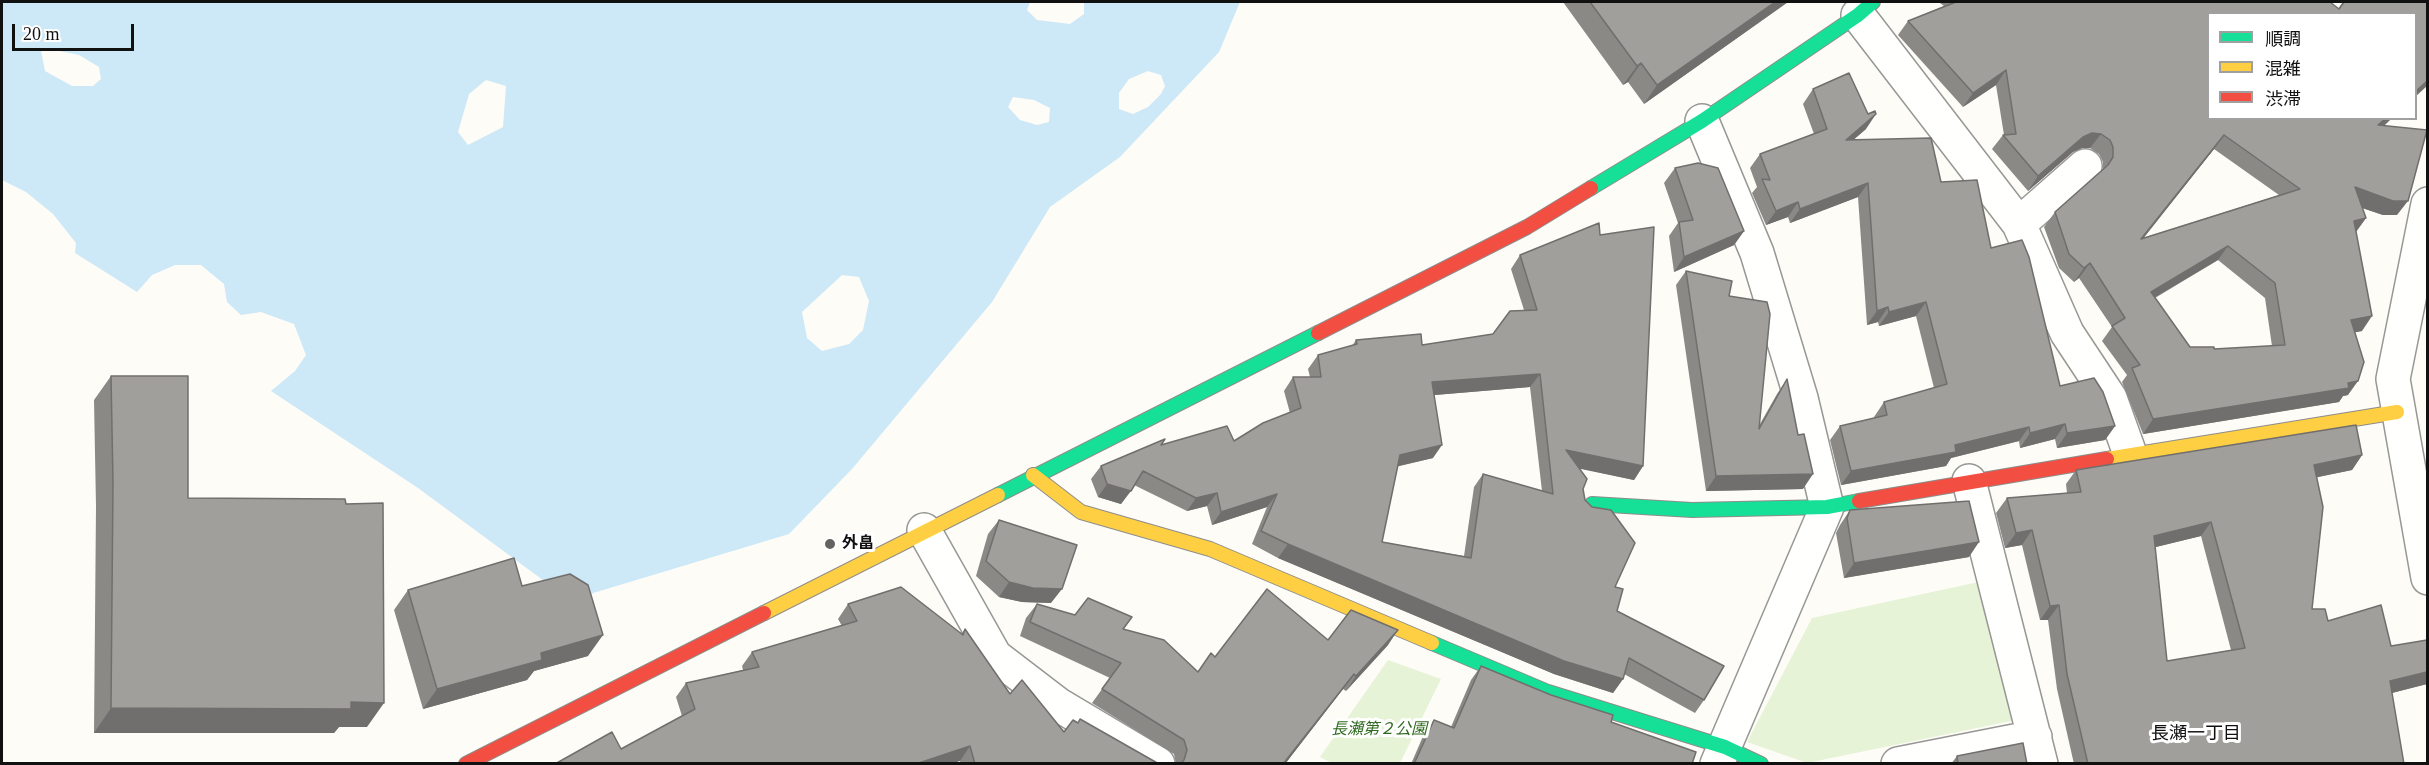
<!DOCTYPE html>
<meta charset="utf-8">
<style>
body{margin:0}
#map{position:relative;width:2429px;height:765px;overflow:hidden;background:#fdfcf7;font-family:"Times New Roman","Noto Sans JP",serif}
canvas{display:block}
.frame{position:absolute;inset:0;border:3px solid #111;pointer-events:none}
.legend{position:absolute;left:2207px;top:12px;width:210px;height:108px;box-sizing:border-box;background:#fff;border:2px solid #a0a0a0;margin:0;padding:8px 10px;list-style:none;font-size:18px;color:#111}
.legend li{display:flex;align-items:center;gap:12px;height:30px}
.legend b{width:30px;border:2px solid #a0a0a0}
.scale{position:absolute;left:12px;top:24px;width:122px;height:27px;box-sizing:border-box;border:3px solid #111;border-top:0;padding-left:8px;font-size:18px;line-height:21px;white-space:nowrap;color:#111;-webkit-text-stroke:4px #fff;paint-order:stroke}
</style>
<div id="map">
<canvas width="2429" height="765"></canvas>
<div class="frame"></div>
<ul class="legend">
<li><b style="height:8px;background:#16e098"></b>順調</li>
<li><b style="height:8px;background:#ffcf43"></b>混雑</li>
<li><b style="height:8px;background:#f24e42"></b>渋滞</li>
</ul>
<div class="scale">20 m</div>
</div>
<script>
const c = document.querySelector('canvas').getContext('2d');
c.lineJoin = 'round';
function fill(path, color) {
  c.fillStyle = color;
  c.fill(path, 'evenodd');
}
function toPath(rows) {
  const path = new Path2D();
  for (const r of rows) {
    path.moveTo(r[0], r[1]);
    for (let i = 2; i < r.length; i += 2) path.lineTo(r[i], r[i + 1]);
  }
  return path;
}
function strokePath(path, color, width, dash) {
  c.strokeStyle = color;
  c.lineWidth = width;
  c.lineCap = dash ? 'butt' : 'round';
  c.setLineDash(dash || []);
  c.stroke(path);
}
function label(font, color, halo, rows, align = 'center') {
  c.font = font + ' "Times New Roman","Noto Sans JP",serif';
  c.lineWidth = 6;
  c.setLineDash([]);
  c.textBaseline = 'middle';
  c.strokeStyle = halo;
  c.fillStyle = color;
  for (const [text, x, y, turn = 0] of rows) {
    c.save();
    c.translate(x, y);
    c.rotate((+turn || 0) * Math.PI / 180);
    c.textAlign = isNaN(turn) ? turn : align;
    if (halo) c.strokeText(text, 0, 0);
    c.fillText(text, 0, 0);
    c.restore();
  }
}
const green = toPath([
 [1983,581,2021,719,1807,763,1747,742,1812,618],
 [1388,660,1441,679,1400,763,1332,763,1320,757]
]);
const water = toPath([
 [2,2,1030,2,1027,10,1037,20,1070,24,1084,14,1084,2,1240,2,1219,52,1120,157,1050,207,992,302,852,469,789,534,570,600,418,488,271,391,295,371,306,355,294,324,261,312,241,315,227,302,224,284,201,265,175,265,152,275,137,292,75,253,76,243,53,214,26,192,2,180],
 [54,50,79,55,99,67,101,79,93,86,72,86,45,71,41,51],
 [1148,71,1161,75,1165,86,1161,94,1148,107,1133,114,1119,109,1119,93,1129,79],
 [486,80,506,86,503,127,468,145,458,132,469,94],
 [1013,97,1034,100,1050,108,1049,122,1037,125,1020,120,1008,107],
 [842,275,859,277,869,301,863,330,849,344,822,351,807,338,802,312]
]);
const street = toPath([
 [1858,15,2019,224,2067,333,2110,398,2130,454],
 [1702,121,1757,253,1801,398,1827,507,1717,764],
 [2428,204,2393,379,2428,578],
 [2019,224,2085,166],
 [1969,481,2041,764],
 [924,530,995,656,1059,705,1158,764],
 [1898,764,2035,737]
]);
const fast = toPath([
 [1591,188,1702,121,1858,15,1873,2],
 [998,495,1318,333],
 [1592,504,1692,510,1827,507,1859,501],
 [1432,643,1548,692,1725,747,1761,764]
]);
const slow = toPath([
 [2107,459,2397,412],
 [1033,475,1081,512,1210,549,1432,643],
 [764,613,998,495]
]);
const jam = toPath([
 [1318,333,1527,227,1591,188],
 [1859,501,2107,459],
 [466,764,764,613]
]);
const wall = toPath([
 [1563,2,1788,2,1644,104,1628,82,1623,85],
 [1941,2,2330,2,2338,9,2343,2,2427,2,2208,118,2392,118,2384,126,2397,215,2383,215,2362,208,2366,218,2356,232,2362,331,2355,332,2348,395,2343,396,2339,402,2143,434,2122,382,2127,375,2102,341,2112,327,2079,278,2074,282,2059,268,2044,227,2055,212,2103,169,2103,162,2099,154,2090,148,2082,148,2073,152,2028,191,1992,149,2003,135,2004,135,1996,85,1963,107,1898,35,1908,21,1944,6,1940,3],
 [2214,149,2279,195,2143,238],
 [2218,260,2265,298,2272,346,2214,349,2190,347,2155,298],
 [1813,89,1866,129,1853,140,1941,182,1991,248,2060,386,2115,426,2105,440,2057,448,2055,439,2020,448,2019,441,1951,458,1946,466,1841,485,1830,440,1840,426,1874,418,1874,417,1884,402,1934,388,1916,316,1879,326,1878,322,1867,325,1858,197,1790,223,1788,217,1766,225,1752,193,1757,187,1750,168,1760,154,1814,134,1803,104],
 [1675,168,1744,231,1734,245,1674,272,1669,236,1678,223,1664,183],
 [1600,235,1643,466,1634,480,1579,468,1583,489,1585,500,1615,587,1617,611,1704,700,1695,713,1624,674,1623,679,1613,693,1554,674,1278,558,1252,544,1267,507,1212,525,1207,506,1187,511,1134,485,1121,504,1098,497,1091,479,1101,466,1161,445,1234,441,1290,413,1284,391,1293,377,1310,377,1308,369,1318,355,1352,346,1356,340,1422,345,1493,334,1524,310,1511,269,1520,255],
 [1530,387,1542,491,1483,474,1474,487,1464,556,1382,542,1398,466,1433,458,1434,395],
 [1686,271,1729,296,1760,424,1777,394,1787,379,1803,489,1706,491,1676,285],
 [111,376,188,498,367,727,339,727,334,733,94,733,96,506,94,400],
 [2362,455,2352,470,2317,477,2312,609,2328,621,2391,646,2427,684,2392,693,2404,764,2074,764,2057,689,2048,620,2040,620,2022,545,2005,548,1996,513,2007,498,2067,493,2066,484,2076,470],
 [2201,536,2231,650,2167,661,2155,547],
 [1850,510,1969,557,1844,578,1836,533,1840,525],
 [999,520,1051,603,1022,602,999,597,976,576,988,534],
 [522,586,588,656,534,671,527,680,423,709,394,610,408,590],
 [848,604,962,633,965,629,1010,694,1064,732,1078,723,1159,764,961,764,960,761,621,749,682,716,676,697,686,683,743,670,742,666,752,652,842,626,838,619],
 [1037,604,1075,615,1132,617,1124,629,1198,672,1215,657,1328,640,1388,645,1346,691,1343,689,1285,764,1176,764,1174,754,1092,703,1110,678,1020,636,1026,618],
 [1481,666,1611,722,1692,764,1411,764,1424,734,1434,720,1451,727,1471,680],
 [1957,756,2027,764,1951,764]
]);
const shadedWall = toPath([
 [1775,2,1788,2,1644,104,1657,85],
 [1641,63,1628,82,1623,85,1637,66],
 [2006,70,1996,85,1963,107,1973,93],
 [2427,81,2427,86,2415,97,2415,92],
 [1876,114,1866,129,1836,155,1846,140],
 [2386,118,2392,118,2368,140,2378,125],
 [2092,133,2101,134,2090,148,2082,148,2073,152,2028,191,2038,176,2083,137],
 [2224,135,2214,149,2131,254,2141,239],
 [1868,183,1858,197,1790,223,1800,209],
 [2355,187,2408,201,2397,215,2383,215,2345,202],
 [1798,202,1788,217,1766,225,1776,211],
 [2366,218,2355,233,2354,221],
 [1744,231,1734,245,1674,272,1684,257],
 [2228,246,2218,260,2140,306,2151,292],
 [2090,263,2079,278,2074,282,2084,268],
 [1926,302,1916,316,1879,326,1889,312],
 [1888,307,1878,322,1867,325,1877,311],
 [2372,316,2362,331,2341,335,2351,320],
 [1540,374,1530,387,1423,396,1432,382],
 [2358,381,2348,395,2343,396,2339,402,2143,434,2153,419],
 [2065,424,2055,439,2020,448,2030,433],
 [2115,426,2105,440,2057,448,2067,433],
 [2029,427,2019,441,1951,458,1946,466,1841,485,1851,471],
 [1442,445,1433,458,1391,468,1400,455],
 [1566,450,1643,466,1634,480,1557,464],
 [2362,455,2352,470,2304,480,2314,465],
 [1813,474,1803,489,1706,491,1716,476],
 [1107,484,1131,491,1121,504,1098,497],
 [1217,493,1207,506,1187,511,1196,498],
 [1277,494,1267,507,1212,525,1221,512],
 [2211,522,2201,536,2144,550,2154,536],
 [2032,530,2022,545,2005,548,2016,533],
 [1979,542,1969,557,1844,578,1854,563],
 [1288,544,1623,679,1613,693,1554,674,1278,558],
 [1009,582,1062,589,1051,603,1022,602,999,597],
 [2059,605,2048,620,2040,620,2050,606],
 [1398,630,1388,645,1346,691,1356,676],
 [603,635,588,656,534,671,527,680,423,709,437,689,541,653],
 [2427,672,2427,684,2380,696,2390,681],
 [1354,674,1343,689,1285,764,1283,764],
 [351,702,384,703,367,727,339,727,334,733,94,733,111,708],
 [970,746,960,761,951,764,916,764]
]);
const building = toPath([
 [1590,2,1775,2,1657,85,1641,63,1637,66,1590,2],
 [1956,2,2330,2,2339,9,2344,2,2427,2,2427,81,2415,92,2415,14,2208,14,2208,118,2386,118,2378,125,2427,130,2408,201,2393,201,2355,187,2366,218,2354,221,2372,316,2351,320,2364,362,2358,381,2348,383,2349,388,2153,419,2132,368,2140,365,2112,326,2125,318,2090,263,2084,268,2069,254,2055,212,2108,165,2113,157,2113,147,2110,140,2101,134,2092,133,2083,137,2038,176,2003,135,2016,134,2006,70,1973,93,1908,21,1956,2],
 [2224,135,2300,189,2141,239,2224,135],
 [2228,246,2275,283,2285,345,2214,349,2214,347,2190,347,2151,292,2228,246],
 [1849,73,1868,114,1875,111,1876,114,1846,140,1931,138,1941,182,1977,180,1991,248,2022,240,2029,257,2060,386,2094,378,2103,392,2115,426,2067,433,2065,424,2030,433,2029,427,1955,445,1956,452,1851,471,1840,426,1887,415,1884,402,1947,384,1926,302,1889,312,1888,307,1877,311,1868,183,1800,209,1798,202,1776,211,1762,179,1770,180,1760,154,1827,129,1813,89,1849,73],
 [1698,163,1718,168,1744,231,1684,257,1679,222,1693,220,1675,168,1698,163],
 [1599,223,1600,235,1654,227,1643,466,1566,450,1587,479,1583,489,1585,500,1592,507,1611,510,1635,543,1615,587,1623,589,1617,611,1724,666,1704,700,1629,658,1623,679,1564,661,1288,544,1261,531,1277,494,1221,512,1217,493,1196,498,1143,471,1131,491,1107,484,1101,466,1165,439,1161,445,1227,426,1234,441,1263,423,1301,408,1293,377,1321,377,1318,355,1357,344,1356,340,1421,334,1422,345,1493,334,1510,311,1537,310,1520,255,1599,223],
 [1540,374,1553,494,1483,474,1471,558,1382,542,1400,455,1442,445,1432,382,1540,374],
 [1686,271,1732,281,1729,296,1767,302,1770,314,1759,429,1787,379,1798,435,1804,434,1813,474,1716,476,1686,271],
 [111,376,188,376,188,498,345,499,346,504,383,503,384,703,351,702,351,709,111,708,113,482,111,376],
 [2356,425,2362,455,2314,465,2323,507,2312,609,2325,609,2328,621,2381,605,2391,646,2427,640,2427,672,2390,681,2404,764,2088,764,2067,674,2059,605,2050,606,2032,530,2016,533,2007,498,2081,492,2076,470,2356,425],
 [2211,522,2245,648,2167,661,2154,536,2211,522],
 [1969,501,1979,542,1854,563,1847,518,1850,510,1969,501],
 [999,520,1077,545,1062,589,1033,588,1009,582,986,561,999,520],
 [514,558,522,586,570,574,588,585,603,635,541,653,542,660,437,689,408,590,514,558],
 [901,587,963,635,965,629,1010,694,1022,680,1064,732,1073,720,1078,723,1080,719,1159,764,975,764,970,746,916,764,555,764,612,732,621,749,695,709,686,683,759,667,752,652,857,621,848,604,901,587],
 [1267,589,1328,640,1351,610,1398,630,1356,676,1354,674,1283,764,1180,764,1184,760,1187,750,1184,740,1102,689,1121,663,1030,622,1037,604,1075,615,1088,598,1132,617,1123,629,1164,640,1198,672,1211,653,1215,657,1267,589],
 [1481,666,1551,695,1613,715,1611,722,1696,752,1692,764,1414,764,1434,720,1454,728,1481,666],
 [2023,743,2027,764,1958,764,1957,756,2023,743]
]);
const markers = [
 [830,544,6,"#646362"]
];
const poiNames = [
 ["外畠",842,544]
];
const parkNames = [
 ["長瀬第２公園",1379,730]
];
const neighbourhoodNames = [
 ["長瀬一丁目",2196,734]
];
fill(green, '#e7f3d7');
fill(water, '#cde8f7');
strokePath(street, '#979795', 36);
strokePath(fast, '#8e8d8b', 16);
strokePath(slow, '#8e8d8b', 16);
strokePath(jam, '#8e8d8b', 16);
strokePath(street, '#fffffe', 33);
strokePath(fast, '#16e098', 14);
strokePath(slow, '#ffcf43', 14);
strokePath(jam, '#f24e42', 14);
fill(wall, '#8a8986');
fill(shadedWall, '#716f6d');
fill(building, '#a19f9c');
strokePath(building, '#716f6d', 1.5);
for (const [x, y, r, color] of markers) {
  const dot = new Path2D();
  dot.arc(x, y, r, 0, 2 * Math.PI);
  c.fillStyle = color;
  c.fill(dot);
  strokePath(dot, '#fff', 2);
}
label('bold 16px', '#111', '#fff', poiNames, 'left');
label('italic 16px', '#2f6b1f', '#fff', parkNames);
label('18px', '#111', '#fff', neighbourhoodNames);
</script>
